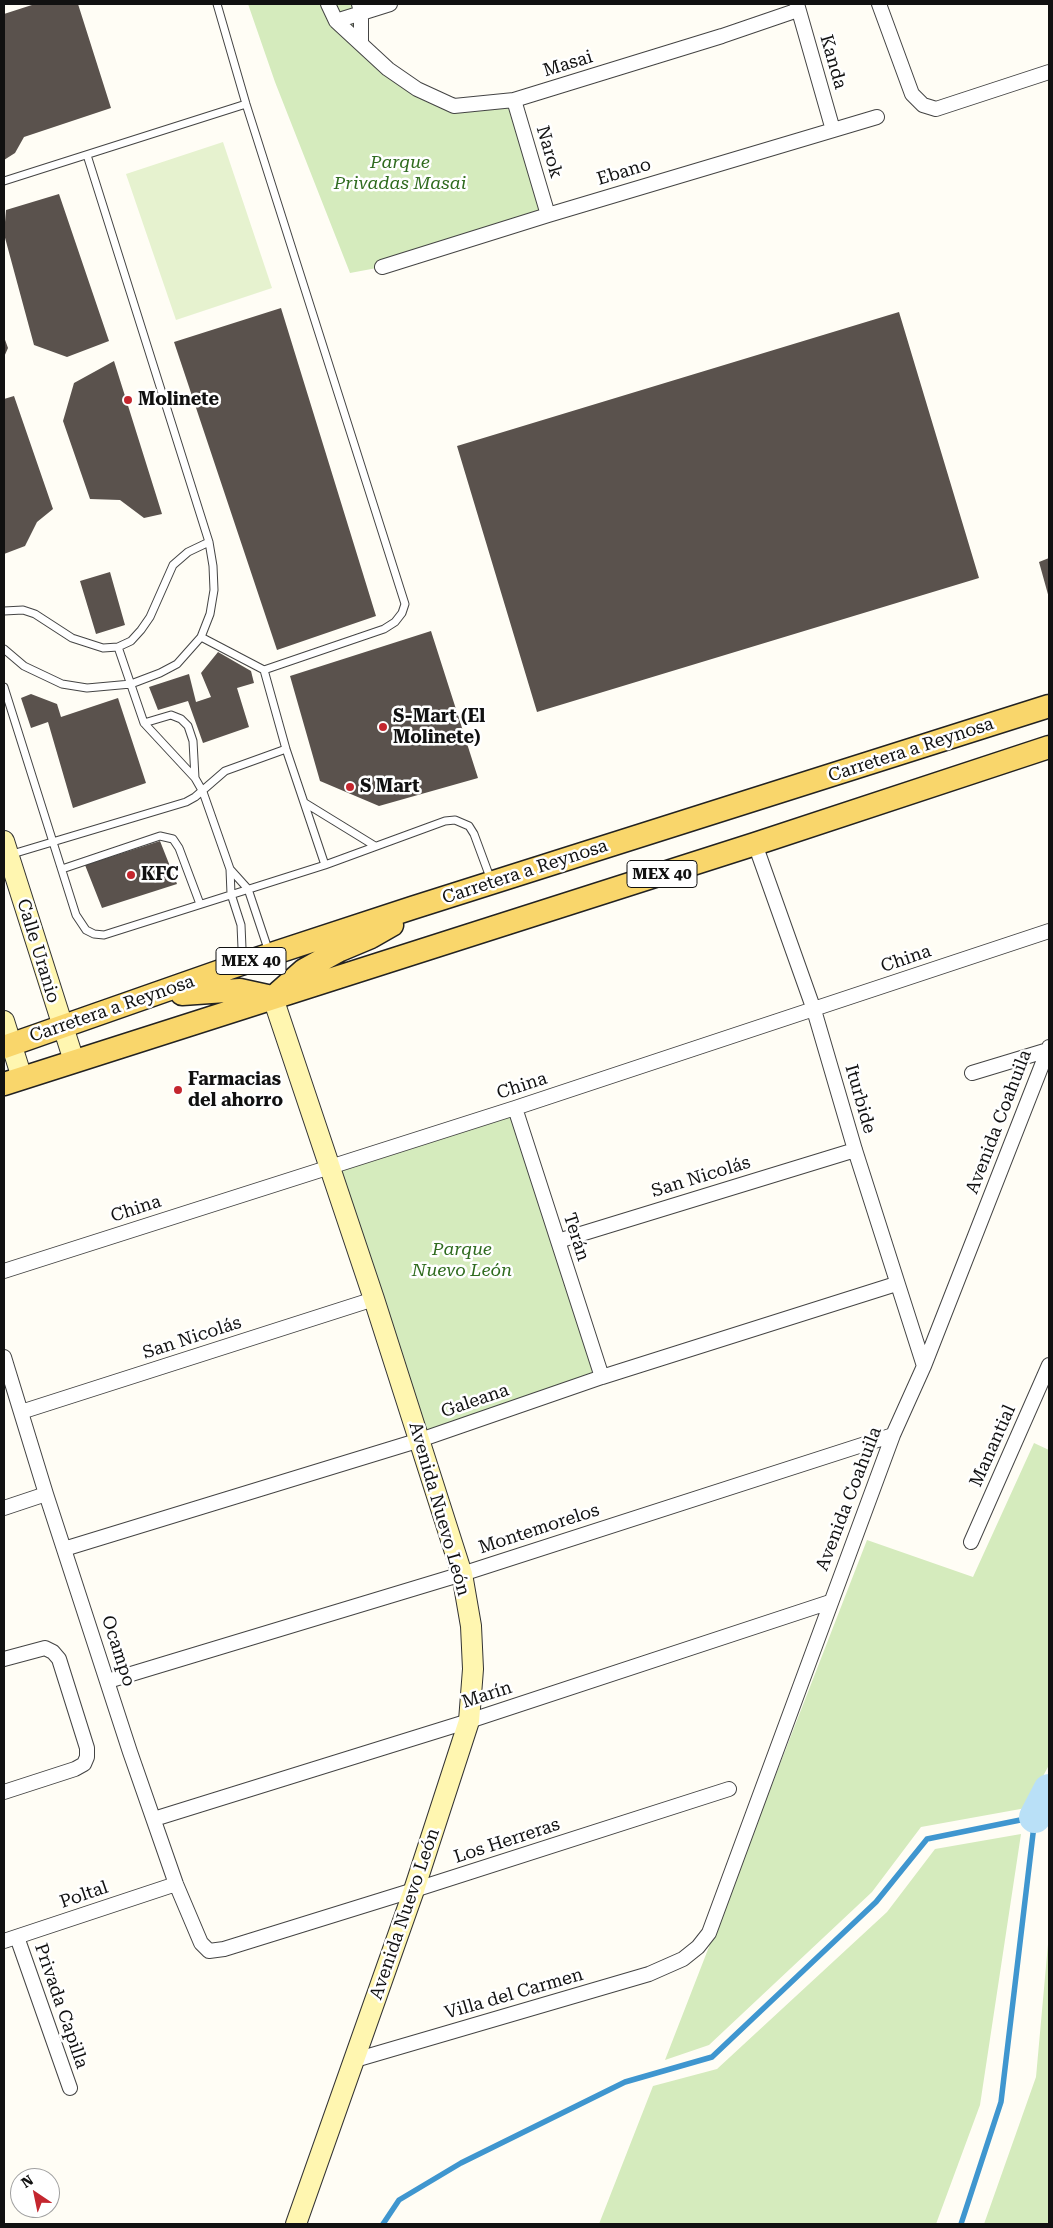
<!DOCTYPE html>
<meta charset="utf-8">
<style>
body{margin:0}
#map{position:relative;width:1053px;height:2228px;overflow:hidden;background:#fffdf5;font-family:"Roboto Serif",serif}
canvas{display:block}
.frame{position:absolute;inset:0;border:5px solid #111;pointer-events:none}
.north{position:absolute;left:10px;top:2168px;width:50px;height:50px;box-sizing:border-box;background:#fff;border:1px solid #a0a0a0;border-radius:50%;rotate:326deg;font-size:14px;font-weight:700;line-height:20px;text-align:center;color:#111}
.north::after{content:'';display:block;margin:auto;width:18px;height:22px;background:#c4262e;clip-path:polygon(50% 0,100% 100%,50% 72%,0 100%)}
</style>
<div id="map">
<canvas width="1053" height="2228"></canvas>
<div class="frame"></div>
<div class="north">N</div>
</div>
<script>
const c = document.querySelector('canvas').getContext('2d');
c.lineJoin = 'round';
function fill(path, color) {
  c.fillStyle = color;
  c.fill(path, 'evenodd');
}
function toPath(rows) {
  const path = new Path2D();
  for (const r of rows) {
    path.moveTo(r[0], r[1]);
    for (let i = 2; i < r.length; i += 2) path.lineTo(r[i], r[i + 1]);
  }
  return path;
}
function strokePath(path, color, width, dash) {
  c.strokeStyle = color;
  c.lineWidth = width;
  c.lineCap = dash ? 'butt' : 'round';
  c.setLineDash(dash || []);
  c.stroke(path);
}
function label(font, color, halo, rows, align = 'center') {
  c.font = font + ' "Roboto Serif",serif';
  c.lineWidth = 5;
  c.setLineDash([]);
  c.textBaseline = 'middle';
  c.strokeStyle = halo;
  c.fillStyle = color;
  for (const [text, x, y, turn = 0] of rows) {
    c.save();
    c.translate(x, y);
    c.rotate((+turn || 0) * Math.PI / 180);
    c.textAlign = isNaN(turn) ? turn : align;
    if (halo) c.strokeText(text, 0, 0);
    c.fillText(text, 0, 0);
    c.restore();
  }
}
const green = toPath([
 [248,4,359,4,361,43,454,106,514,100,548,215,382,267,350,273,275,82],
 [515,1108,602,1377,420,1440,329,1167],
 [1034,1443,1049,1450,1049,1765,1026,1808,921,1827,872,1892,709,2045,665,2060,867,1540,973,1577],
 [1021,1834,980,2105,936,2224,599,2224,653,2086,717,2069,887,1912,935,1849],
 [1049,1933,1049,2224,984,2224,1036,2077]
]);
const pitch = toPath([
 [223,142,272,288,176,320,126,174]
]);
const stream = toPath([
 [383,2224,399,2200,461,2163,625,2082,712,2057,876,1902,927,1839,1035,1817,1001,2102,961,2224]
]);
const river = toPath([
 [1035,1817,1049,1790]
]);
const building = toPath([
 [35,4,78,4,111,108,24,137,15,153,4,160,4,14],
 [59,194,109,341,67,357,34,345,4,234,6,210],
 [281,308,376,616,277,650,174,342],
 [899,312,979,578,537,712,457,446],
 [4,337,8,348,4,357],
 [114,361,162,514,144,518,120,500,90,499,63,421,74,383],
 [14,396,53,509,37,522,25,546,4,554,4,399],
 [1049,558,1049,598,1039,562],
 [110,572,125,625,96,634,80,581],
 [431,631,478,778,379,806,320,781,290,676],
 [218,652,251,671,254,683,237,688,249,727,203,743,188,701,158,710,149,687,189,674,196,702,211,697,201,673],
 [31,694,57,704,61,717,118,698,146,783,73,808,48,722,31,728,21,698],
 [160,841,177,884,102,908,85,865]
]);
const lane = toPath([
 [4,181,246,104],
 [4,611,23,610,35,614,72,638,103,648,118,647,131,641,141,630,150,617,173,565,188,552,209,542],
 [201,637,264,670,384,629,395,622,402,613,405,604,246,104,217,4],
 [118,647,144,723,195,778,203,792,230,869,231,894,241,925,242,948,237,961],
 [4,649,24,666,62,684,87,688,131,684,160,673,177,664,201,637,210,614,214,590,213,566,209,542,87,155],
 [264,670,286,749,325,865],
 [4,687,76,915,86,930,94,934,104,935,325,865,445,821,455,820,469,826,474,834,491,880],
 [144,723,171,715,181,719,188,726,193,741,195,778],
 [305,803,375,846],
 [9,855,186,802,195,797,225,771,286,749],
 [62,869,160,836,173,839,179,848,200,904],
 [230,869,248,889,269,952]
]);
const street = toPath([
 [328,4,336,21,388,69,417,89,454,106,514,100,722,36,798,10],
 [359,4,361,12,361,43],
 [797,4,833,130],
 [879,4,912,94,923,105,936,109,1049,72],
 [336,21,390,4],
 [514,100,548,215],
 [382,267,548,215,877,117],
 [755,844,814,1010,855,1150,924,1366],
 [972,1073,1048,1050],
 [515,1108,602,1377],
 [558,1241,855,1150],
 [4,1271,515,1108,1049,931],
 [4,1357,46,1494,130,1752,176,1884,201,1943,209,1951,224,1949,414,1890,729,1789],
 [21,1412,374,1299],
 [4,1508,46,1494],
 [971,1542,1049,1365],
 [64,1549,420,1440,602,1377,896,1284],
 [4,1659,45,1648,53,1652,59,1659,87,1748,87,1757,84,1764,75,1769,4,1792],
 [108,1681,462,1574,893,1435],
 [154,1819,469,1721,830,1602],
 [17,1937,70,2088],
 [4,1941,176,1884],
 [355,2060,649,1974,683,1959,698,1947,709,1933,893,1435,924,1366,1049,1047]
]);
const secondary = toPath([
 [4,841,74,1061],
 [273,998,374,1299,462,1574,471,1626,473,1669,469,1721,414,1890,296,2224],
 [4,1021,22,1078]
]);
const primary = toPath([
 [279,992,304,970,340,950,371,937,392,925],
 [182,994,240,990,272,997],
 [4,1047,235,966,412,908,1049,706],
 [4,1084,755,844,1049,747]
]);
const markers = [
 [128,400,5,"#c4262e"],
 [383,727,5,"#c4262e"],
 [350,787,5,"#c4262e"],
 [131,875,5,"#c4262e"],
 [178,1090,5,"#c4262e"]
];
const shields = [
 [662,874,70],
 [251,961,70]
];
const shieldNames = [
 ["MEX 40",662,874],
 ["MEX 40",251,961]
];
const streetNames = [
 ["Kanda",833,62,74],
 ["Masai",568,64,-17],
 ["Narok",549,152,74],
 ["Ebano",624,172,-17],
 ["Carretera a Reynosa",911,750,-18],
 ["Carretera a Reynosa",525,872,-18],
 ["Calle Uranio",38,951,73],
 ["China",906,959,-19],
 ["Carretera a Reynosa",112,1009,-19],
 ["China",522,1086,-18],
 ["Iturbide",860,1099,74],
 ["Avenida Coahuila",999,1122,-69],
 ["San Nicolás",701,1177,-17],
 ["China",136,1209,-18],
 ["Terán",576,1237,72],
 ["San Nicolás",192,1338,-18],
 ["Galeana",475,1401,-19],
 ["Manantial",993,1446,-66],
 ["Avenida Coahuila",849,1499,-69],
 ["Avenida Nuevo León",439,1509,74],
 ["Montemorelos",539,1529,-18],
 ["Ocampo",118,1651,72],
 ["Marín",487,1695,-18],
 ["Los Herreras",507,1841,-18],
 ["Poltal",84,1895,-19],
 ["Avenida Nuevo León",405,1914,-71],
 ["Villa del Carmen",514,1994,-16],
 ["Privada Capilla",61,2006,71]
];
const parkNames = [
 ["Parque",400,163],
 ["Privadas Masai",400,184],
 ["Parque",462,1250],
 ["Nuevo León",462,1271]
];
const poiNames = [
 ["Molinete",138,400],
 ["S-Mart (El",393,717],
 ["Molinete)",393,738],
 ["S Mart",360,787],
 ["KFC",141,875],
 ["Farmacias",188,1080],
 ["del ahorro",188,1101]
];
fill(green, '#d5ebbd');
fill(pitch, '#e6f2cf');
strokePath(stream, '#3f96cf', 5.5);
strokePath(river, '#b9e0f7', 32);
fill(building, '#5a524d');
strokePath(lane, '#444', 9);
strokePath(street, '#444', 16);
strokePath(secondary, '#333', 22);
strokePath(primary, '#222', 25);
strokePath(lane, '#fff', 7);
strokePath(street, '#fff', 14);
strokePath(secondary, '#fff6b0', 20);
strokePath(primary, '#f9d66b', 22);
for (const [x, y, r, color] of markers) {
  const dot = new Path2D();
  dot.arc(x, y, r, 0, 2 * Math.PI);
  c.fillStyle = color;
  c.fill(dot);
  strokePath(dot, '#fff', 2);
}
for (const [x, y, w] of shields) {
  const box = new Path2D();
  box.roundRect(x - w / 2, y - 13.5, w, 27, 4);
  c.fillStyle = '#fff';
  c.fill(box);
  strokePath(box, '#111', 1);
}
label('bold 16px', '#111', null, shieldNames);
label('18px', '#111', '#fff', streetNames);
label('italic 18px', '#2f6b1f', '#fff', parkNames);
label('bold 18px', '#111', '#fff', poiNames, 'left');
</script>
